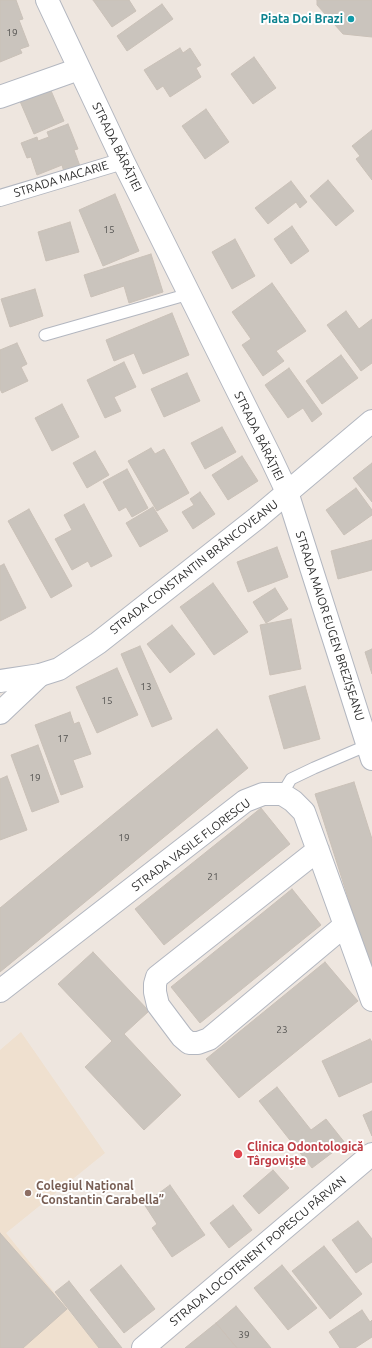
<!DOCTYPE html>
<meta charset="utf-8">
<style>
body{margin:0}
canvas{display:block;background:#eee6df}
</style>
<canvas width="372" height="1348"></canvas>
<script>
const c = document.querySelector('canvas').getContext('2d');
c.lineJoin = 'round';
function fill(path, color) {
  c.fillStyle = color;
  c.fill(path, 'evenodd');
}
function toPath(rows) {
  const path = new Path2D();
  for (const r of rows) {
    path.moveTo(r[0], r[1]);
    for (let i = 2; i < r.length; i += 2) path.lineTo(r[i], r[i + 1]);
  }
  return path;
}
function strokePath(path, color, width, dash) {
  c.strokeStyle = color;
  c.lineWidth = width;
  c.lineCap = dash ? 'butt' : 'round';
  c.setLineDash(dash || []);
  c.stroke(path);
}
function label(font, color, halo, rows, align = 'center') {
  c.font = font + ' Ubuntu,sans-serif';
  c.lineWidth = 4;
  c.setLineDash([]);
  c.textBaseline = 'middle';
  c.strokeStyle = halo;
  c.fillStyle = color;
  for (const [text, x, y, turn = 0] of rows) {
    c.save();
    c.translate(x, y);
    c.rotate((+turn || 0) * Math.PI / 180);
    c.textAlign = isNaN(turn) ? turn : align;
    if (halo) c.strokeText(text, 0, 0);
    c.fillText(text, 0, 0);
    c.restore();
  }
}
const education = toPath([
 [21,1032,105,1153,6,1233,99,1348,0,1348,0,1050]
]);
const building = toPath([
 [0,0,16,0,23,19,19,20,29,46,20,49,22,53,0,62,0,0],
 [93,0,129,0,136,11,112,27,93,0],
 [317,0,372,0,372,37,343,34,317,5,317,0],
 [162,4,173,19,127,51,117,36,162,4],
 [180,48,183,53,190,48,201,65,196,68,201,77,170,97,163,86,157,90,144,70,180,48],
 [254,57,276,88,253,104,231,74,254,57],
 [49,86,64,121,34,134,19,99,49,86],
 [206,109,229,142,205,159,182,126,206,109],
 [68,124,78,149,74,150,80,166,64,172,62,165,37,175,31,157,27,158,21,143,37,137,38,141,49,137,47,132,68,124],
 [372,130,372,180,356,159,360,156,352,146,372,130],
 [328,180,354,211,336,226,310,196,328,180],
 [291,181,307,202,300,208,296,202,268,224,255,208,291,181],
 [115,194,139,251,103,266,79,210,115,194],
 [70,222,79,252,46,261,38,232,70,222],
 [292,226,309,251,291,264,274,239,292,226],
 [235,239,255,276,232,289,212,252,235,239],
 [151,254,163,292,129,303,124,286,91,297,84,275,151,254],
 [272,283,306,331,276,351,284,361,263,376,242,345,251,339,232,312,272,283],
 [35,289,43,316,10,327,1,299,35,289],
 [346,311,359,329,372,319,372,363,361,371,327,325,346,311],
 [172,313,189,355,143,374,134,353,114,361,106,340,172,313],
 [17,343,27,364,21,367,28,381,2,393,0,389,0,350,17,343],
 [341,355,358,378,322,404,306,381,341,355],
 [124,362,136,387,114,397,121,411,105,418,87,380,124,362],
 [289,368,322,414,312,422,303,408,288,418,265,385,289,368],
 [187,373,200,401,164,417,151,389,187,373],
 [62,404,79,437,52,451,35,418,62,404],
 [222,427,236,452,205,469,191,443,222,427],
 [151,448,155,454,164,449,189,493,157,511,128,461,151,448],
 [95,451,109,475,87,488,73,463,95,451],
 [242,456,258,481,228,500,212,475,242,456],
 [372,463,372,502,353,478,372,463],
 [127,469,148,508,132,517,126,507,119,511,103,482,127,469],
 [356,488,372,510,372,515,344,535,326,510,356,488],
 [200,492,215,514,193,529,182,512,194,505,190,499,200,492],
 [84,504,112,556,91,567,88,561,72,570,55,539,72,530,64,515,84,504],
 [153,507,168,531,140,547,126,523,153,507],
 [29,509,72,586,51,598,8,521,29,509],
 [372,540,372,570,338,579,331,551,372,540],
 [277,547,288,577,248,592,237,562,277,547],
 [4,564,26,608,0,621,0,566,4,564],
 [213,583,248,632,214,655,180,607,213,583],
 [275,588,288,609,266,623,253,602,275,588],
 [291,619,301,669,270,675,260,625,291,619],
 [172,625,195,654,170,673,147,644,172,625],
 [140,646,172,719,152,727,121,654,140,646],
 [372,649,372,674,365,652,372,649],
 [117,668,138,715,97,733,76,687,117,668],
 [305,686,320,739,284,749,269,696,305,686],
 [70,712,74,724,79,722,91,754,73,760,83,787,61,795,35,725,70,712],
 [217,729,248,768,0,972,0,908,217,729],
 [38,745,59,802,32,812,11,755,38,745],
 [7,776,27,830,0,840,0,779,7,776],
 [354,782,372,839,372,973,315,794,354,782],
 [261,808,290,844,164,945,135,909,261,808],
 [292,889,321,925,200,1023,171,987,292,889],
 [93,952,149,1011,124,1034,181,1095,144,1130,85,1067,112,1041,58,984,93,952],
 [325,962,358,1001,239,1098,206,1059,325,962],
 [370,1039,372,1042,372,1082,339,1097,322,1061,370,1039],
 [277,1087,311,1130,326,1119,345,1143,312,1168,259,1101,277,1087],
 [372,1111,372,1136,363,1115,372,1111],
 [273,1170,289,1188,259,1214,243,1196,273,1170],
 [170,1185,205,1235,172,1257,152,1228,157,1224,144,1204,170,1185],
 [233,1205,252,1230,229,1248,210,1223,233,1205],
 [358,1221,372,1239,372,1262,356,1273,332,1240,358,1221],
 [0,1233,67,1309,23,1348,0,1348,0,1233],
 [324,1246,362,1294,330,1319,292,1271,324,1246],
 [121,1265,155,1309,124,1333,90,1290,121,1265],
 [282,1265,317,1308,288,1330,254,1288,282,1265],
 [69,1281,122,1348,99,1348,55,1292,69,1281],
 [236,1306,271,1348,237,1348,216,1323,236,1306],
 [362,1310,370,1322,372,1320,372,1337,355,1348,340,1348,329,1332,362,1310],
 [216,1323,237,1348,185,1348,216,1323]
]);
const service = toPath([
 [45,335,189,294],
 [282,794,291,779,314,768,368,745]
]);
const pedestrian = toPath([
 [0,198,123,161]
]);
const minor = toPath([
 [47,0,123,161,270,456,287,492],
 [0,97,79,69],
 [0,713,40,675],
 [318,850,157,977,155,984,155,992,158,1005,182,1037,189,1043,198,1043,209,1039,344,926],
 [0,991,245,801,263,794,282,794,293,801,304,812,372,1000],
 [143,1348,372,1154]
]);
const tertiary = toPath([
 [287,492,372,759]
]);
const secondary = toPath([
 [0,681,40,675,59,669,98,643,257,518,372,421]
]);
const markers = [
 [351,19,4,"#0f9aa8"],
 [238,1154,5,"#e0444e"],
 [28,1193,4,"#8d6e63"]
];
const numberNames = [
 ["19",12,33],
 ["15",109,230],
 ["13",146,687],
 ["15",107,701],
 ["17",63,739],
 ["19",35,778],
 ["19",124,838],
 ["21",213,877],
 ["23",282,1030],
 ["39",244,1335]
];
const cultureNames = [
 ["Piata Doi Brazi",343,19]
];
const streetNames = [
 ["STRADA BĂRĂȚIEI",117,147,64],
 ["STRADA MACARIE",61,179,-17],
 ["STRADA BĂRĂȚIEI",259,436,64],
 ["STRADA CONSTANTIN BRÂNCOVEANU",194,567,-38],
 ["STRADA MAIOR EUGEN BREZIȘEANU",330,626,72],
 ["STRADA VASILE FLORESCU",191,845,-37],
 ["STRADA LOCOTENENT POPESCU PÂRVAN",258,1251,-40]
];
const healthNames = [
 ["Clinica Odontologică",247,1147],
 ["Târgoviște",247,1161]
];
const educationNames = [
 ["Colegiul Național",36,1186],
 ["“Constantin Carabella”",36,1200]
];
fill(education, '#efe0cf');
fill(building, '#cac4bd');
strokePath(building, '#cac1b8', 1);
strokePath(service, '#b3b7c0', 13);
strokePath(pedestrian, '#b3b7c0', 18);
strokePath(minor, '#b3b7c0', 24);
strokePath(tertiary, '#b3b7c0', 24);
strokePath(secondary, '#b3b7c0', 24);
strokePath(service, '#fff', 11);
strokePath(pedestrian, '#fff', 16);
strokePath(minor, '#fff', 22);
strokePath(tertiary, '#fff', 22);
strokePath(secondary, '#fff', 22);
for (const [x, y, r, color] of markers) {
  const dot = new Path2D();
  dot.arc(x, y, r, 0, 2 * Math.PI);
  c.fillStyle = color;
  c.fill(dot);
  strokePath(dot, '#fff', 1.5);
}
label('10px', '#545351', null, numberNames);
label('bold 12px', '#0d838f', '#fff', cultureNames, 'right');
label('12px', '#2d2d2d', '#fff', streetNames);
label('bold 12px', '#be3a42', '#fff', healthNames, 'left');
label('bold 12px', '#785e54', '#fff', educationNames, 'left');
</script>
